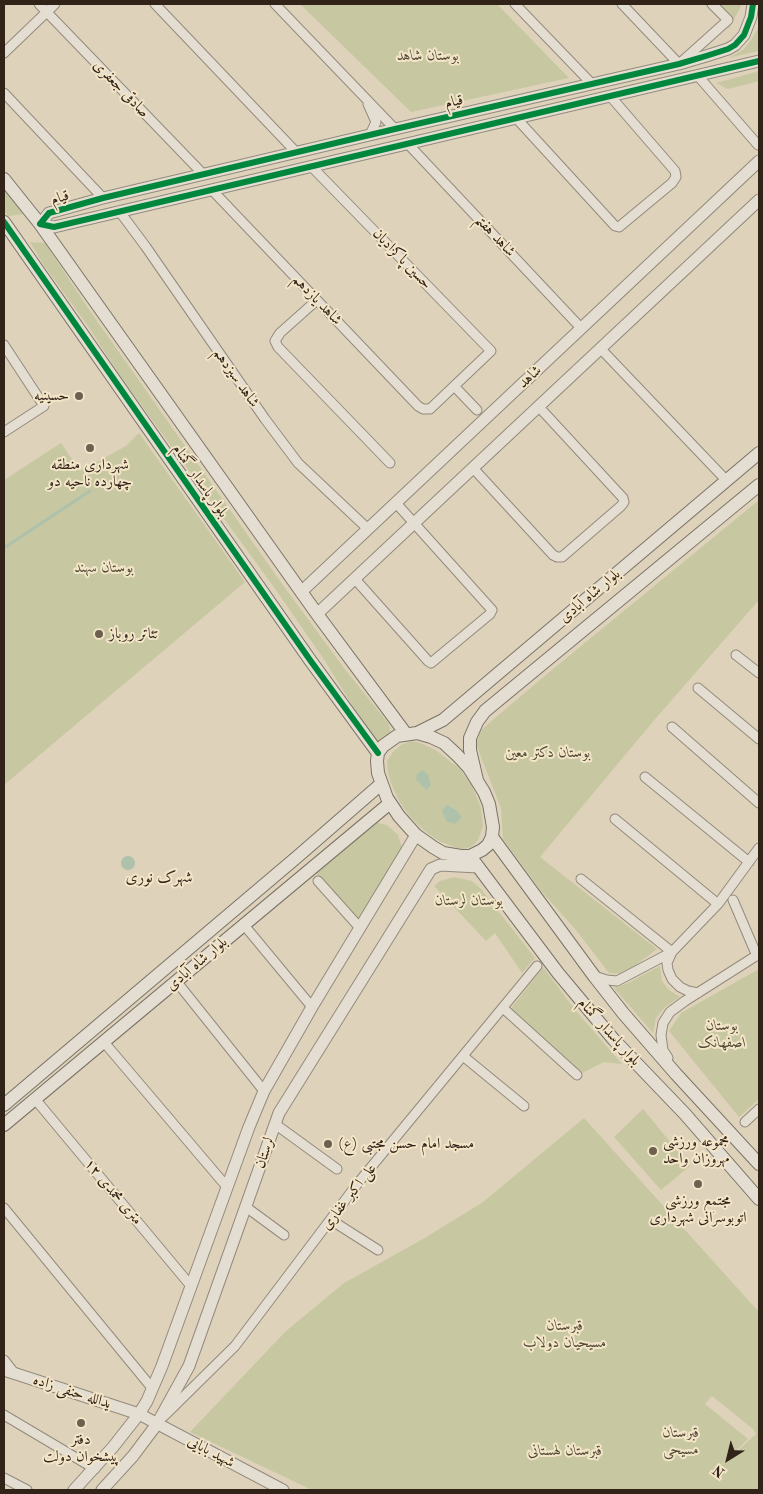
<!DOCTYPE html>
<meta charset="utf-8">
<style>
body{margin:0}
#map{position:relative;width:763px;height:1494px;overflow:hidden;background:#ded2ba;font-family:"Old Standard TT",serif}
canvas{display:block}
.frame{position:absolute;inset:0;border:5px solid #322319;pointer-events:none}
.north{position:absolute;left:703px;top:1434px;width:50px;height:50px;-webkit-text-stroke:4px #f3e5c8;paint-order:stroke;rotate:216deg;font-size:14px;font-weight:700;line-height:20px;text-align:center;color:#322319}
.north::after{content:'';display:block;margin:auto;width:18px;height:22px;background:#322319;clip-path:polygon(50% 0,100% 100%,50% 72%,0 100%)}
</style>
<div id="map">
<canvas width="763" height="1494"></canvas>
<div class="frame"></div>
<div class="north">N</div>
</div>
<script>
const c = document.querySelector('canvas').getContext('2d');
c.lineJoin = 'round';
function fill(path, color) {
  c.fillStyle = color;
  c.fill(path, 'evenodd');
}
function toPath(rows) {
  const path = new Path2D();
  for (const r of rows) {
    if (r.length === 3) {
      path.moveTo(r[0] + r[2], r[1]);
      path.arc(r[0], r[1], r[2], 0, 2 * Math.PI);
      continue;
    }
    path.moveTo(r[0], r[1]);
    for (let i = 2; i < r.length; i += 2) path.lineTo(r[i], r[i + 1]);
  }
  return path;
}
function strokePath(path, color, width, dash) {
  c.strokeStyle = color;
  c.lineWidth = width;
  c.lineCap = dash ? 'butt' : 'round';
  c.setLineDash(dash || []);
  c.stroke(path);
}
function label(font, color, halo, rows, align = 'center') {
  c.font = font + ' "Old Standard TT",Amiri,serif';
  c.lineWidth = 4;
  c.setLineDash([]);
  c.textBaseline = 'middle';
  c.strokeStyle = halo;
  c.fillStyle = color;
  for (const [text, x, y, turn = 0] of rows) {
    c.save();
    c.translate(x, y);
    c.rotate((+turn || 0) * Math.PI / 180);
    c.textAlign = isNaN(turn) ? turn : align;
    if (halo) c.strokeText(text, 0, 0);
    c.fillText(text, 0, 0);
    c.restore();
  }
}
const green = toPath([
 [300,4,497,4,569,78,411,112],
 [704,4,742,4,729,29],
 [759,27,759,51,728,58,743,50,751,40],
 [759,71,759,81,728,89,716,83],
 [4,188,26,214,8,216,4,211],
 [30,242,45,243,90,311,285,588,347,672,389,724,391,735,377,745,323,658,276,590,120,376,90,329,43,264],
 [139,433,245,582,4,785,4,480,61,443,80,471,126,446],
 [759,500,759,600,656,718,540,857,657,949,624,974,609,973,576,930,542,892,503,839,501,808,476,744,481,730,547,674],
 [411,741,421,743,437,751,460,769,472,786,481,808,483,826,478,840,471,847,463,849,454,847,439,841,425,831,411,818,399,801,391,783,388,772,387,761,393,752,401,745],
 [374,822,387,825,398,835,402,848,360,922,313,870],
 [454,877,472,881,481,889,535,958,522,973,495,933,486,941,434,886,440,881],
 [660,966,662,981,669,990,680,997,665,1007,656,1018,653,1033,614,988,626,984],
 [543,967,576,1011,622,1064,604,1062,578,1075,510,1014,512,1007],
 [759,969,759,1099,739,1117,669,1031,681,1013],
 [643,1109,690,1166,661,1190,614,1137],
 [584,1118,759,1312,759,1490,312,1490,190,1432,286,1331,344,1283,423,1239,483,1202],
 [712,1396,753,1429,756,1434,712,1474,748,1439,705,1404]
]);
const water = toPath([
 [423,770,428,775,431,785,427,790,416,780,417,774],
 [447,805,456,810,462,817,455,824,446,821,442,810],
 [128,863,7]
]);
const stream = toPath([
 [4,548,90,491]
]);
const minor = toPath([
 [39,4,203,174],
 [155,4,296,152],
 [275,4,395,129],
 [515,4,592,84],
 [622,4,679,64,728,20,712,4],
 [4,53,55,4],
 [698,76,758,145],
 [4,93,103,198],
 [368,104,376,122,370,135],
 [517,119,615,226,619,227,672,183,676,177,675,171,611,97],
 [408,144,581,328],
 [212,190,418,406,423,409,430,409,491,351,312,167],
 [120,212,146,247,265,419,298,463,368,529],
 [317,300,280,333,275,341,278,347,390,463],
 [4,345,44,406,4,432],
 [600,348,726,480],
 [454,386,477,410],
 [473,468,553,555,557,557,562,557,621,506,624,502,623,498,539,407],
 [355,579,428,661,431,663,490,614,492,610,396,503],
 [736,655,759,673],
 [698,688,759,739],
 [672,727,759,803],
 [645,777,749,862],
 [615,819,718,904],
 [581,879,672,952],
 [318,881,360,928],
 [733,900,757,956],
 [244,925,312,1007],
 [672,952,667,963,668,970,672,979,680,987,688,991,698,993],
 [594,976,607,980,617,981,672,952,718,904,759,848],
 [176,981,264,1091],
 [503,1008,577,1075],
 [103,1041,227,1187],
 [463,1056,524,1106],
 [668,1058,663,1050,661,1035,663,1023,670,1012,685,1001,759,954],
 [35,1099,191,1286],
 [745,1122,759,1109],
 [275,1124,337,1169],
 [246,1207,284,1235],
 [4,1208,152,1388],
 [331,1220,378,1250],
 [4,1360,15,1374],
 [4,1415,95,1469],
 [164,1416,235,1346,358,1183,537,966],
 [4,1478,27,1490]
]);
const tertiary = toPath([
 [753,4,751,17,744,35,735,45,728,49,706,56,679,64,395,129,103,198,49,213,40,224,54,227,759,61],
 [301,592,759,161],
 [317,614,759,200],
 [4,1370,139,1414,283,1490],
 [74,1490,113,1447,139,1414,147,1401,162,1366,249,1127,264,1091,312,1007,416,835],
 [102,1490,133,1456,157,1424,189,1366,279,1113,431,869,440,865,478,867]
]);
const secondary = toPath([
 [4,179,40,224,317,614,406,734],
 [4,222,310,660,378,753],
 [417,733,443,720,759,453],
 [417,733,431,737,444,743,457,755,469,768,484,792,489,804,493,827,492,837,488,845,482,850,470,856,461,856,443,853,433,847,416,835,407,825,399,816,387,798,378,773,377,761,378,753,383,746,397,736,417,733],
 [477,780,470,750,470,738,477,722,485,711,759,485],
 [492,837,594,976,623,1013,676,1074,759,1164],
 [470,856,558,973,614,1040,685,1114,759,1199],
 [4,1105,297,857,381,784],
 [4,1125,390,803]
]);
const cycleway = toPath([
 [753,4,751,17,744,35,735,45,728,49,706,56,679,64,395,129,103,198,49,213,40,224,54,227,759,61],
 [4,222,310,660,378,753]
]);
const markers = [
 [79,396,5,"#6e6051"],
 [90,448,5,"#6e6051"],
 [99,634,5,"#6e6051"],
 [328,1144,5,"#6e6051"],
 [653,1151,5,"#6e6051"],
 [698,1184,5,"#6e6051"],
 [81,1423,5,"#6e6051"]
];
const parkNames = [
 ["بوستان شاهد",428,56],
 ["بوستان سهند",104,568],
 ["بوستان دکتر معین",548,753],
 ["بوستان لرستان",469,901],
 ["بوستان",722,1026],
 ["اصفهانک",722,1043],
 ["قبرستان",565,1326],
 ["مسیحیان دولاب",565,1343],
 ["قبرستان",681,1433],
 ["مسیحی",681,1450],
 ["قبرستان لهستانی",565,1451]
];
const streetNames = [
 ["صادقی جعفری",121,89,46],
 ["قیام",454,102,-13],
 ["قیام",60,198,-18],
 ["شاهد هفتم",495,236,47],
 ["حسین پاکزادیان",402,259,46],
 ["شاهد یازدهم",317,300,46],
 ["شاهد",530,377,-43],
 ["شاهد سیزدهم",236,378,55],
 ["بلوار پاسدار گمنام",200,481,55],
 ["بلوار شاه آبادی",590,596,-40],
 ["بلوار شاه آبادی",197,964,-40],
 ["بلوار پاسدار گمنام",609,1032,48],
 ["لرستان",265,1153,-70],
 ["۱۲ متری محمدی",113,1192,50],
 ["علی اکبر غفاری",349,1197,-52],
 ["یدالله حنفی زاده",72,1392,18],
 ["شهید بابایی",211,1452,28]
];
const poiNames = [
 ["حسینیه",69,396,"right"],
 ["شهرداری منطقه",90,465],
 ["چهارده ناحیه دو",90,482],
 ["تئاتر روباز",109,634,"left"],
 ["مجموعه ورزشی",663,1142,"left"],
 ["مهروزان واحد",663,1159,"left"],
 ["مسجد امام حسن مجتبی (ع)",338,1144,"left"],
 ["مجتمع ورزشی",698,1201],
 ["اتوبوسرانی شهرداری",698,1218],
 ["دفتر",81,1440],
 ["پیشخوان دولت",81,1457]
];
const neighbourhoodNames = [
 ["شهرک نوری",159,878]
];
fill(green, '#c7c8a1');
fill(water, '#aec1ab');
strokePath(stream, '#aec1ab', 3);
strokePath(minor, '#938a7c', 11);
strokePath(tertiary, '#938a7c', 13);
strokePath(secondary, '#7b7366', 14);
strokePath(minor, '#e4ded2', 9);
strokePath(tertiary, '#e4ded2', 11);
strokePath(secondary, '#e4ded2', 12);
strokePath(cycleway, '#00873e', 6);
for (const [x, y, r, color] of markers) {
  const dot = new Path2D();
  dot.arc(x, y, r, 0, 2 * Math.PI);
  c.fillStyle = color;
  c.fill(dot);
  strokePath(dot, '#f3e5c8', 2);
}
label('italic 15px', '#524a36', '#f3e5c8', parkNames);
label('15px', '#322319', '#f3e5c8', streetNames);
label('15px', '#322319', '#f3e5c8', poiNames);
label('16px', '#322319', '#f3e5c8', neighbourhoodNames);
</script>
